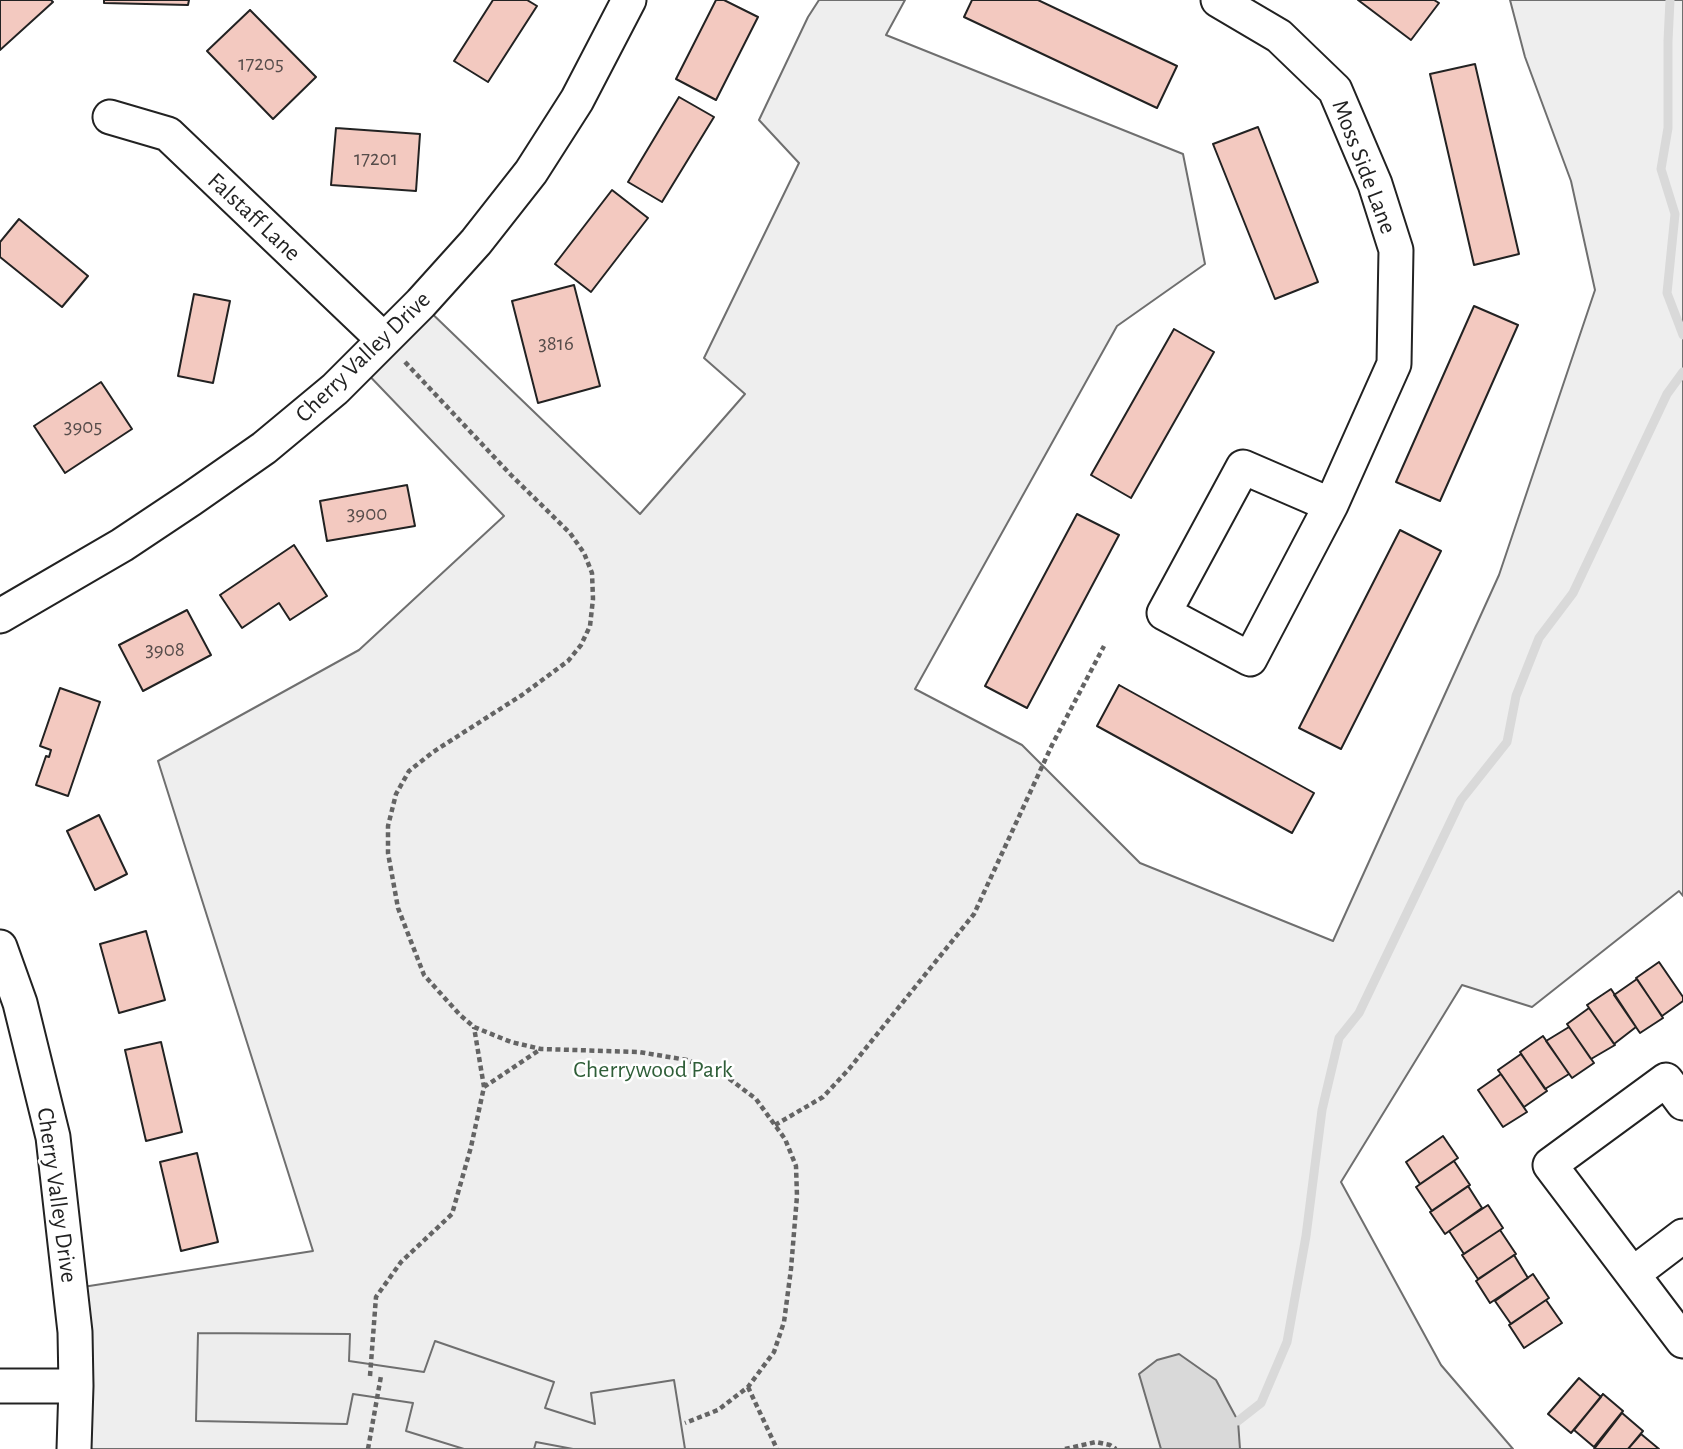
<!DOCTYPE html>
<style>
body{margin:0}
canvas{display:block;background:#fff}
</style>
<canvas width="1683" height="1449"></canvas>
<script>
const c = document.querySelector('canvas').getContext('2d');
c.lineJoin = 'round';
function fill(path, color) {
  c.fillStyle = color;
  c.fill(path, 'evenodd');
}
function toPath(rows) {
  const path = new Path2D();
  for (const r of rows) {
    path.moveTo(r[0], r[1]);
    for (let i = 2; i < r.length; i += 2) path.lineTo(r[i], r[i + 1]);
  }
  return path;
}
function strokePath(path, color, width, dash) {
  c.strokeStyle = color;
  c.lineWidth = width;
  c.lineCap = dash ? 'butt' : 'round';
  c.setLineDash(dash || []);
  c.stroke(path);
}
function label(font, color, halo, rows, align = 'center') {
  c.font = font + ' "Alegreya Sans",sans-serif';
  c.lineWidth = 5;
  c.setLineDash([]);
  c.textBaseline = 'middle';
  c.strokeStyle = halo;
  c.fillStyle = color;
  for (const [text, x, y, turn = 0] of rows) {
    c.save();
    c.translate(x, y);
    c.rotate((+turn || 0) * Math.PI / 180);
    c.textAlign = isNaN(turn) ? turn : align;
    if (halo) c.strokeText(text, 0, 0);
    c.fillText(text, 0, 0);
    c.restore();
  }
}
const green = toPath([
 [819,0,905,0,886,35,1183,154,1205,264,1117,326,915,689,1022,745,1140,863,1333,941,1499,575,1595,290,1571,181,1525,57,1510,0,1683,0,1683,896,1679,891,1532,1007,1462,985,1341,1182,1441,1365,1513,1449,71,1449,70,1289,313,1251,158,761,359,650,504,516,359,365,421,303,640,514,745,394,704,358,799,163,759,120,808,17,819,0]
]);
const parking = toPath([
 [198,1333,350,1334,349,1361,424,1372,435,1341,554,1382,545,1408,595,1424,591,1393,674,1380,685,1449,573,1449,536,1442,534,1449,464,1449,406,1431,413,1403,353,1394,347,1424,196,1421,198,1333]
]);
const water = toPath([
 [1179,1354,1216,1380,1238,1421,1240,1449,1161,1449,1139,1374,1157,1360,1179,1354]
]);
const stream = toPath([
 [1670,0,1668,41,1668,128,1661,169,1675,214,1667,293,1683,335],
 [1238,1421,1261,1403,1287,1342,1306,1236,1322,1110,1339,1038,1359,1013,1461,800,1507,742,1516,696,1539,638,1573,593,1667,394,1683,372]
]);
const building = toPath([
 [0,0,51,0,53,2,0,50,0,0],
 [104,0,189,0,188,5,104,3,104,0],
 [493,0,527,0,537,6,488,82,454,61,493,0],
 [716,0,724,0,758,17,716,100,676,79,716,0],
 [972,0,1038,0,1177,66,1157,108,964,17,972,0],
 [1358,0,1434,0,1439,3,1411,40,1358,0],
 [250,10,316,77,273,119,207,51,250,10],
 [1475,64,1519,254,1474,265,1430,74,1475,64],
 [679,97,714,117,662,202,628,182,679,97],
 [1258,127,1318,282,1275,299,1213,144,1258,127],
 [336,128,420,134,416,191,331,185,336,128],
 [612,190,648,218,591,292,555,264,612,190],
 [19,219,88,276,62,307,0,257,0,242,19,219],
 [574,285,600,386,538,403,512,301,574,285],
 [194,294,230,301,213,383,178,376,194,294],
 [1474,306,1518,325,1440,501,1396,482,1474,306],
 [1174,329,1214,352,1131,498,1091,475,1174,329],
 [101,382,132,429,65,473,34,426,101,382],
 [407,485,415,526,327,541,320,501,407,485],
 [1077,514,1119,535,1027,708,985,686,1077,514],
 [1400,530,1441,551,1341,749,1299,728,1400,530],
 [294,545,327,596,290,620,279,603,242,628,220,595,294,545],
 [187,610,211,655,143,691,119,645,187,610],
 [1119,685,1314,793,1292,833,1097,726,1119,685],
 [60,688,100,702,68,796,36,785,46,756,49,757,51,750,40,746,60,688],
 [99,815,127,874,95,890,67,831,99,815],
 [146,931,165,1000,119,1013,100,944,146,931],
 [1659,962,1683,997,1683,1001,1662,1016,1636,978,1659,962],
 [1637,979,1663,1018,1640,1033,1614,995,1637,979],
 [1611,989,1636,1027,1614,1044,1587,1005,1611,989],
 [1589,1008,1615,1045,1591,1059,1567,1024,1589,1008],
 [1569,1027,1594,1063,1572,1078,1546,1041,1569,1027],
 [1543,1036,1569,1074,1545,1089,1520,1052,1543,1036],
 [161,1042,182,1132,146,1141,125,1050,161,1042],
 [1521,1054,1547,1091,1524,1107,1498,1070,1521,1054],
 [1501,1074,1527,1112,1503,1127,1478,1090,1501,1074],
 [1443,1136,1458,1158,1420,1184,1406,1162,1443,1136],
 [197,1153,218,1242,181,1251,160,1162,197,1153],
 [1454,1161,1470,1185,1432,1211,1416,1187,1454,1161],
 [1468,1186,1482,1208,1445,1234,1430,1212,1468,1186],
 [1488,1205,1503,1228,1464,1254,1449,1231,1488,1205],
 [1500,1230,1516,1254,1478,1279,1462,1255,1500,1230],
 [1514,1255,1528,1278,1490,1303,1476,1281,1514,1255],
 [1533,1274,1549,1298,1511,1324,1495,1301,1533,1274],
 [1546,1300,1562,1323,1524,1348,1509,1325,1546,1300],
 [1579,1378,1601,1397,1571,1433,1548,1414,1579,1378],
 [1603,1394,1623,1411,1594,1447,1574,1430,1603,1394],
 [1622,1413,1643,1431,1628,1449,1594,1449,1622,1413],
 [1641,1434,1659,1449,1628,1449,1641,1434]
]);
const path = toPath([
 [405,362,511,475,570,533,584,553,592,573,593,599,590,626,581,645,568,661,522,695,433,752,409,771,396,794,388,826,388,853,398,908,424,975,460,1015,474,1027,511,1042,541,1049,639,1052,687,1060,727,1077,756,1099,785,1139,796,1166,797,1196,791,1269,784,1322,774,1352,748,1387,718,1410,685,1423],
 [484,1087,541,1049],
 [775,1125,823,1097,849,1069,974,914,1052,745,1104,646],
 [370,1376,376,1297,401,1262,452,1214,471,1147,484,1087,474,1027],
 [748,1387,777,1449],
 [368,1449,381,1376],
 [1065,1449,1096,1442,1110,1445,1116,1449]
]);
const minor = toPath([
 [1218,0,1279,36,1335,90,1375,184,1396,250,1394,364,1331,505,1250,659,1164,613,1243,467,1331,505],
 [110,117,168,134,384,340],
 [0,616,122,545,191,499,264,448,335,389,421,303,476,242,531,172,577,100,629,0],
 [0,947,20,1003,53,1137,75,1332,76,1386,74,1449],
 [1683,1103,1666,1080,1550,1165,1683,1341],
 [1633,1274,1683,1236],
 [0,1386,76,1386]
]);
const numberNames = [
 ["17205",261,64],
 ["17201",376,159],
 ["3816",556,344],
 ["3905",83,427],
 ["3900",367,514],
 ["3908",165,650]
];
const streetNames = [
 ["Moss Side Lane",1364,167,69],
 ["Falstaff Lane",254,217,43],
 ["Cherry Valley Drive",363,357,-44],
 ["Cherry Valley Drive",57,1195,82]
];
const parkNames = [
 ["Cherrywood Park",653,1070]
];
fill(green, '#eee');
strokePath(green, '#6f6f6f', 2);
fill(parking, '#ededed');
strokePath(parking, '#6f6f6f', 2);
fill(water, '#d9d9d9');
strokePath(water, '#6f6f6f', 2);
strokePath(stream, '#d9d9d9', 9);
fill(building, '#f3c9c0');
strokePath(building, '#222', 2);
strokePath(minor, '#222', 37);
strokePath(path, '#646464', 4.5, [5, 3.5]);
strokePath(minor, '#fff', 33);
label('21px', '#564c4a', null, numberNames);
label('24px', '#222', '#fff', streetNames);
label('24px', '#2f5e38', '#fff', parkNames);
</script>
